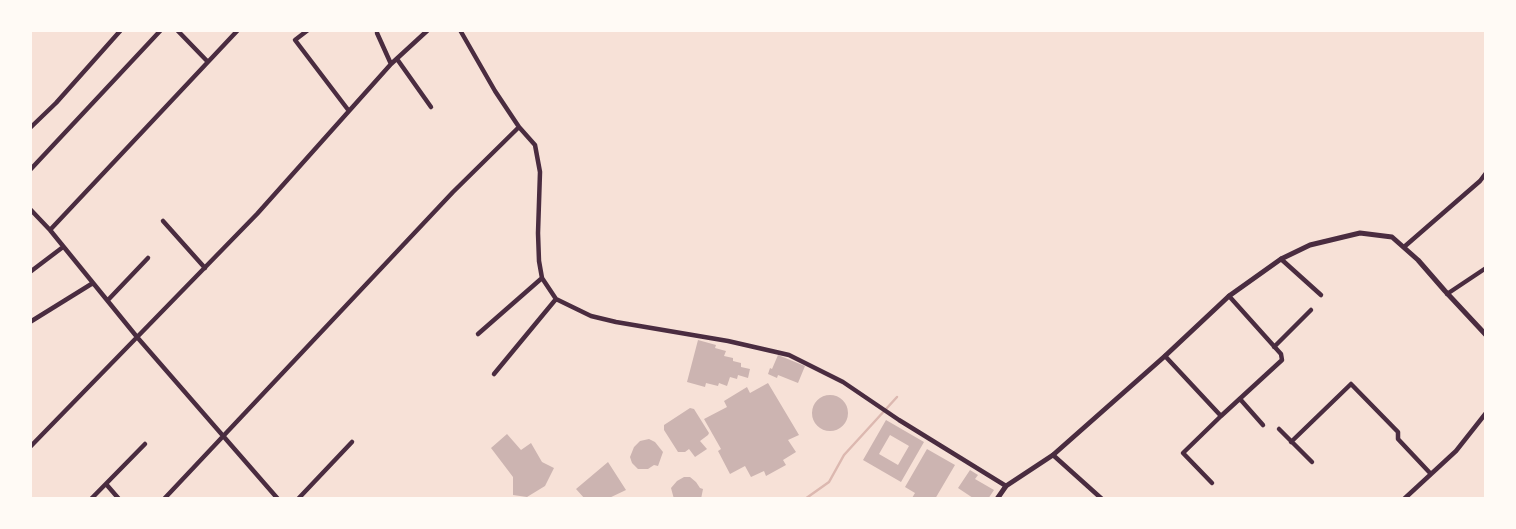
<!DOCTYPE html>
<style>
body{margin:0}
#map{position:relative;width:1516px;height:529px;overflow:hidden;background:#f7e1d7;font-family:"Libre Baskerville",serif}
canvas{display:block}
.frame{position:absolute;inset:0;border:32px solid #fffaf5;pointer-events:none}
</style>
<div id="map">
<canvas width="1516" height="529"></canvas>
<div class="frame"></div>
</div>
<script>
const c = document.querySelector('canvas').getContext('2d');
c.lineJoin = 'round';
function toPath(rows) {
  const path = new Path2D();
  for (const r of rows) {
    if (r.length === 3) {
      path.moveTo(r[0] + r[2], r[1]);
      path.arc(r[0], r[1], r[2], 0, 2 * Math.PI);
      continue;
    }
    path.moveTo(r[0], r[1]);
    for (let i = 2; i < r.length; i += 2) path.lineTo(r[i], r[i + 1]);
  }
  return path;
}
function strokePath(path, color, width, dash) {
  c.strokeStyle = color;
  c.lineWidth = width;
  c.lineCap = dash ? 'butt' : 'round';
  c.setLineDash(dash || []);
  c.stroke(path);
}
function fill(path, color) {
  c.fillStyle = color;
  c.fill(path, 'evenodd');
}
const stream = toPath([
 [805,499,829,482,844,455,897,397]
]);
const building = toPath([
 [698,340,716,345,715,348,726,351,724,356,733,358,733,361,741,363,741,367,750,369,748,378,738,375,737,379,730,377,727,386,719,383,718,386,706,383,705,387,687,382],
 [778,355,805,366,798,383,778,375,777,378,768,374,770,368,772,369],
 [768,383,799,435,788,440,796,452,783,460,786,465,766,476,764,471,751,477,745,466,730,474,718,451,721,449,704,419,727,407,724,401,747,387,750,393],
 [830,413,18],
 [690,408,694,409,709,433,708,435,700,441,707,449,695,457,689,449,685,452,678,452,664,430,664,425],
 [886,420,924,442,901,482,863,460],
 [890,435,909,446,898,465,879,454],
 [507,434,521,450,531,443,542,462,554,468,545,486,527,497,513,495,513,477,491,448],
 [649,439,655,442,663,452,658,466,654,465,648,469,638,469,632,463,630,457,634,447,640,441],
 [927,449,955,465,935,499,914,499,912,498,915,493,905,487],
 [608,462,626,490,607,499,585,499,576,489],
 [970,470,978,475,975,479,994,490,988,499,972,499,973,498,958,488],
 [684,477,690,477,696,482,700,488,703,489,701,499,674,499,671,488,677,481]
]);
const minor = toPath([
 [177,30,208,62],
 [308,30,295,40,349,111],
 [460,30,495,91,519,127,535,145,540,172,538,233,539,261,542,278,556,299,591,316,616,322,728,341,789,355,843,382,899,420,1006,486],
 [377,33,391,64],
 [397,59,431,107],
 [30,128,56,103,121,30],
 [30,170,161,30],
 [30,209,50,230,137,337,278,499],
 [163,221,205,268],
 [50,230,238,30],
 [1404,247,1480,181,1486,173],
 [1281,259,1321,295],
 [30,272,63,247],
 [1447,294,1486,268],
 [108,300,148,258],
 [30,322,93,283],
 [478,334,542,278],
 [1274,347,1311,310],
 [1165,356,1221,416,1183,453,1212,483],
 [494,374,556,299],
 [1240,399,1263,425],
 [1221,416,1282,360,1281,354,1229,296],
 [1279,429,1312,462],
 [1291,442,1351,384,1398,432,1398,439,1430,473],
 [30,447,257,214,391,64,428,30],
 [1053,455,1102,499],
 [106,484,119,499],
 [91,499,145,444],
 [164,499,453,192,519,127],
 [298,499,352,442],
 [1404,499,1456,451,1486,413]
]);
const tertiary = toPath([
 [997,499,1006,486,1053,455,1165,356,1229,296,1281,259,1310,245,1360,233,1392,237,1418,260,1445,291,1486,335]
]);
strokePath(stream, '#dcb8b0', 2.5);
fill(building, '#ccb4b1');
strokePath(minor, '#4a2c40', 4.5);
strokePath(tertiary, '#4a2c40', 5);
</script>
